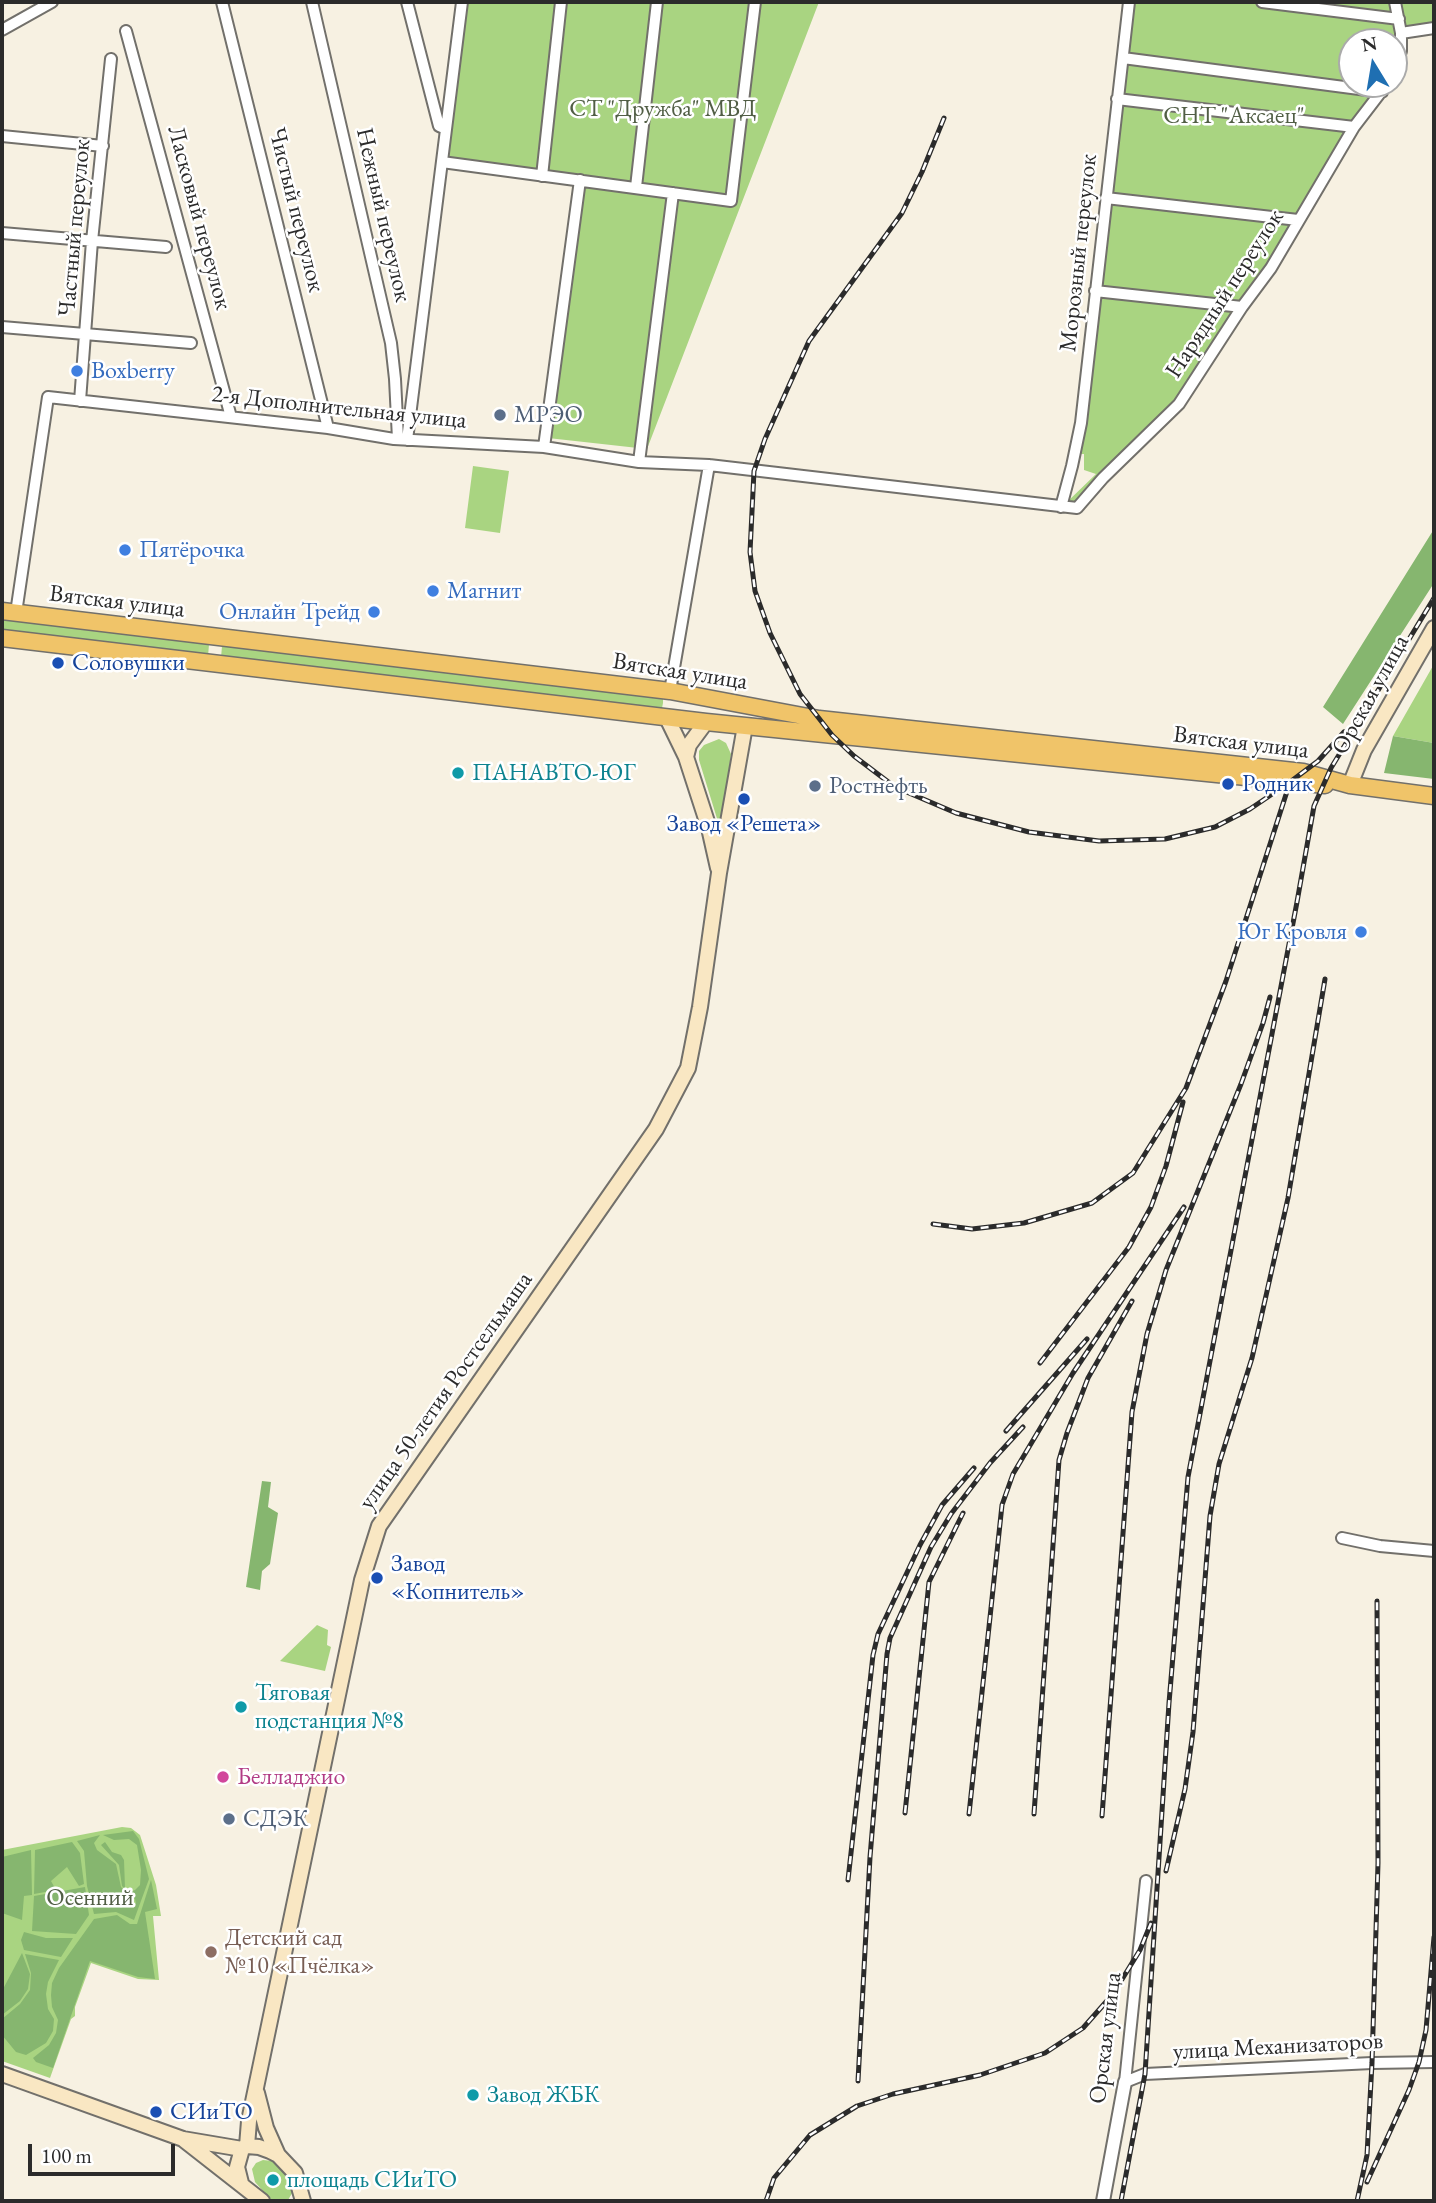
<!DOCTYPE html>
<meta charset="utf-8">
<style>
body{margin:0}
#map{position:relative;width:1436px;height:2203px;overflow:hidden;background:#f7f1e2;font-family:"EB Garamond",serif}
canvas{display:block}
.frame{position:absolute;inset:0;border:4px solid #2b2b2b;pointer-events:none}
.north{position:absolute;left:1338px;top:28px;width:70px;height:70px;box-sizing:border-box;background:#fff;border:2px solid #aaa;border-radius:50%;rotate:349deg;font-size:19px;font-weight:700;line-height:28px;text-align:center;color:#2b2b2b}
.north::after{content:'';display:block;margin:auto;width:24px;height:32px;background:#1f6fb2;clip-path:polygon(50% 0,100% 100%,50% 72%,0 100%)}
.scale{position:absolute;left:28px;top:2144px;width:147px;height:32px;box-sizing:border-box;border:4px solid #2b2b2b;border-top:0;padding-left:9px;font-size:21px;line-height:24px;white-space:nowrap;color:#2b2b2b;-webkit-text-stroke:5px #fff;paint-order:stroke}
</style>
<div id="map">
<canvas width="1436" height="2203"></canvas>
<div class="frame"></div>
<div class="north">N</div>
<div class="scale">100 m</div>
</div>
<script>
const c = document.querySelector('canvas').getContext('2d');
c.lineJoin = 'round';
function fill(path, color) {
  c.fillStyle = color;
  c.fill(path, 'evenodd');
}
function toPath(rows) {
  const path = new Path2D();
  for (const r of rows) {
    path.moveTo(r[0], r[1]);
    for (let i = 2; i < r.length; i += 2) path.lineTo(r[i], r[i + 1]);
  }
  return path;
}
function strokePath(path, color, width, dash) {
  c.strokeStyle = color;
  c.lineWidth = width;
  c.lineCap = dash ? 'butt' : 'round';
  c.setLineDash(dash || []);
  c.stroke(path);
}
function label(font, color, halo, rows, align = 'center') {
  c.font = font + ' "EB Garamond",serif';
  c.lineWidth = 5;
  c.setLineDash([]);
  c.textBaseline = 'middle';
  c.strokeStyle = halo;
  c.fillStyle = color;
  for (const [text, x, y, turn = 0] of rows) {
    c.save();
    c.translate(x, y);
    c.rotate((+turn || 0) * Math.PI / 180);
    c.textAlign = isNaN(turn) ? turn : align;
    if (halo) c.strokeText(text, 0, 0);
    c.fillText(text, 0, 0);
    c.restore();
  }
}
const green = toPath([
 [467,2,819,2,647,449,548,438,581,180,448,163],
 [1135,2,1434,2,1434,29,1410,34,1394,79,1394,42,1352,42,1352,84,1391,84,1299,220,1202,376,1076,506,1065,504,1096,474,1084,470,1084,454,1077,454],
 [473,466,509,471,500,533,465,528],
 [2,619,209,644,208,657,2,632],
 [222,646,655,694,663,697,663,703,662,708,656,710,221,658],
 [1434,664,1434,743,1393,736],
 [719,739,726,743,731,754,722,825,719,825,699,760,699,751,704,745],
 [317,1625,328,1630,327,1645,331,1647,325,1671,280,1661],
 [122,1827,131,1828,140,1835,156,1885,161,1916,153,1916,159,1980,138,1979,91,1963,75,2007,75,2016,71,2019,50,2078,2,2061,2,1850],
 [263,2160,272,2161,288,2177,294,2190,288,2200,271,2200,255,2182,252,2169,256,2163]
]);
const forest = toPath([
 [1434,529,1434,583,1343,724,1323,707],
 [1393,736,1434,743,1434,779,1384,773],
 [262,1481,271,1482,268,1507,278,1513,270,1564,262,1571,260,1590,246,1587],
 [133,1831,139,1839,149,1879,134,1920,116,1912,94,1914,87,1886,84,1851,77,1841,100,1835,94,1843,97,1850,116,1864,121,1887,129,1895,130,1904,134,1905,136,1903,135,1899,122,1886,119,1865,101,1845,105,1842,112,1852,121,1855,124,1860,125,1888,130,1892,135,1890,140,1885,141,1870,137,1845,129,1839,114,1840,103,1835],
 [72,1842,80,1853,84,1884,79,1886,67,1867,51,1881,56,1890,34,1894,35,1850],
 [31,1850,32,1895,24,1896,22,1920,2,1913,2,1857],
 [151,1880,157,1909,145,1912,155,1979,138,1977,90,1961,53,2068,36,2062,33,2058,49,2045,56,2033,58,2020,52,2007,51,1995,52,1983,59,1968,94,1919,117,1915,130,1924,137,1924],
 [85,1887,89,1915,76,1934,32,1931,34,1896],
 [24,1932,46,1938,73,1938,61,1957,24,1950,21,1940],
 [22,1953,30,1974,28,1989,20,2001,2,2015,2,1991],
 [25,1954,59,1960,48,1982,46,1994,48,2009,54,2019,53,2031,46,2043,26,2055,16,2052,2,2035,2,2019,20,2004,30,1990,31,1973]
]);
const minor = toPath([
 [222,2,328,428],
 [312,2,391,343,395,379,398,439],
 [407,2,439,126,446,129],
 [1262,2,1399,19],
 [2,30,52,2],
 [126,31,231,417],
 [1401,33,1434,28],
 [1123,58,1382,92],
 [1394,72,1401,51,1401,33,1395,2],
 [1117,99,1354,127],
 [2,136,103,146],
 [442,162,731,201,755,2],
 [542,176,561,2],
 [636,187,657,2],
 [1106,198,1298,220],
 [2,233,166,247],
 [1095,291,1242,307],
 [2,327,191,343],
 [80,401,92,241,111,59],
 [407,440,462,2],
 [544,447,580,180],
 [639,462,673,193],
 [1061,507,1072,466,1081,423,1129,2],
 [16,613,48,397,328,428,394,439,544,447,639,462,709,465,1077,508,1103,478,1179,404,1242,307,1271,268,1354,127,1387,84],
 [670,691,709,465],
 [1342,1538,1380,1546,1434,1551],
 [1146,1881,1125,2082,1145,2074,1372,2063,1434,2062]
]);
const tertiary = toPath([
 [1103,2201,1125,2082]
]);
const secondary = toPath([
 [667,718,686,757,709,828,718,868],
 [686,757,689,745,706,722],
 [1350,785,1364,750,1434,628],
 [2,2074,183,2139,242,2149,247,2146,259,2147,270,2151,278,2155,295,2173,303,2201],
 [257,2093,266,2128,278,2155],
 [184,2140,262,2201],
 [247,2146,249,2121,362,1580,379,1526,656,1129,688,1068,700,1007,719,873,745,726],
 [241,2183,237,2167,242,2149]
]);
const primary = toPath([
 [2,611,670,691,819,719,1303,772,1350,785,1434,796],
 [2,638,706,722,1325,785]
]);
const rail = toPath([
 [944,118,922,172,902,213,809,341,765,439,754,471,750,552,755,591,770,633,800,694,832,735,854,756,895,787,956,813,1029,832,1099,841,1165,839,1215,827,1250,809,1290,782,1318,761,1344,732],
 [933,1224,972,1229,1024,1223,1092,1203,1133,1173,1186,1088,1226,981,1290,782],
 [1040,1363,1129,1247,1151,1207,1166,1166,1183,1102],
 [1006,1431,1087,1339],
 [905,1813,929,1582,963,1513],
 [969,1814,1002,1505,1013,1474,1073,1373,1184,1207],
 [1034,1814,1059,1460,1067,1433,1088,1378,1132,1301],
 [1102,1816,1132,1412,1147,1334,1166,1270,1241,1084,1263,1023,1270,997],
 [1166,1871,1185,1789,1193,1732,1210,1516,1219,1464,1252,1358,1288,1198,1325,979],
 [848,1880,873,1655,878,1634,920,1545,942,1505,974,1468],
 [858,2081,870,1857,887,1654,890,1638,931,1547,951,1514,990,1463,1023,1427],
 [1367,2182,1409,2090,1419,2062,1426,2030,1434,1937],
 [766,2201,774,2178,810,2135,857,2106,893,2094,980,2075,1045,2053,1083,2028,1113,1994,1140,1950,1151,1923],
 [1121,2201,1145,2074,1169,1703,1188,1477,1297,902,1314,806,1331,768,1434,598],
 [1357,2201,1367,2155,1372,2063,1378,1863,1377,1601]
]);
const markers = [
 [77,371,7,"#3f7fe0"],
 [500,415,7,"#5c6f8a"],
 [125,550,7,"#3f7fe0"],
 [433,591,7,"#3f7fe0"],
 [374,612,7,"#3f7fe0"],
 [58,663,7,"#1a4fb4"],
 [458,773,7,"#0f9aa8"],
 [1228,784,7,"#1a4fb4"],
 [815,786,7,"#5c6f8a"],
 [744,799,7,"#1a4fb4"],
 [1361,932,7,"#3f7fe0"],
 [377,1578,7,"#1a4fb4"],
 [241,1707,7,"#0f9aa8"],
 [223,1777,7,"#d1479c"],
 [229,1819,7,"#5c6f8a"],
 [211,1952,7,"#8d6e63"],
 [473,2095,7,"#0f9aa8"],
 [156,2112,7,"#1a4fb4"],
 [273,2180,7,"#0f9aa8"]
];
const parkNames = [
 ["СТ \"Дружба\" МВД",663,109],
 ["СНТ \"Аксаец\"",1234,116],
 ["Осенний",90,1898]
];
const streetNames = [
 ["Чистый переулок",296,210,76],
 ["Нежный переулок",383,215,77],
 ["Ласковый переулок",199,218,75],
 ["Частный переулок",75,228,-85],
 ["Морозный переулок",1079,253,-84],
 ["Нарядный переулок",1225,294,-57],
 ["2-я Дополнительная улица",339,408,6],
 ["Вятская улица",117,602,7],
 ["Вятская улица",680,672,9],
 ["Орская улица",1371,695,-61],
 ["Вятская улица",1241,743,7],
 ["улица 50-летия Ростсельмаша",446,1391,-55],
 ["Орская улица",1106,2038,-83],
 ["улица Механизаторов",1278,2047,-3]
];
const shopNames = [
 ["Boxberry",91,371],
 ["Пятёрочка",139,550],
 ["Магнит",447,591],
 ["Онлайн Трейд",360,612,"right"],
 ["Юг Кровля",1347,932,"right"]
];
const serviceNames = [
 ["МРЭО",514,415],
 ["Ростнефть",829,786],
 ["СДЭК",243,1819]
];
const transitNames = [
 ["Соловушки",72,663],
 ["Родник",1242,784],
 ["Завод «Решета»",744,824,"center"],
 ["Завод",391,1564],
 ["«Копнитель»",391,1592],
 ["СИиТО",170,2112]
];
const cultureNames = [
 ["ПАНАВТО-ЮГ",472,773],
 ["Тяговая",255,1693],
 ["подстанция №8",255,1721],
 ["Завод ЖБК",487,2095],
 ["площадь СИиТО",287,2180]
];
const hotelNames = [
 ["Белладжио",237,1777]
];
const educationNames = [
 ["Детский сад",225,1938],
 ["№10 «Пчёлка»",225,1966]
];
fill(green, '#a9d481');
fill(forest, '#86b66f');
strokePath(minor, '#72706b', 14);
strokePath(tertiary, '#72706b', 16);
strokePath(secondary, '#72706b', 18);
strokePath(primary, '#72706b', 19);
strokePath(minor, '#fff', 10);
strokePath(tertiary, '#fff', 12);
strokePath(secondary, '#f9e7c3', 14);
strokePath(primary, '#f0c469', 16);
strokePath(rail, '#2b2b2b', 5);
strokePath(rail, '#fff', 2.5, [8]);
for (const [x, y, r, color] of markers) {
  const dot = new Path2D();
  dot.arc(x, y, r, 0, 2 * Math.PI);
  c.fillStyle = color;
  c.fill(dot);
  strokePath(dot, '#fff', 2.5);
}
label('24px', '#515e45', '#fff', parkNames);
label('24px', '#2b2b2b', '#fff', streetNames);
label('24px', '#366cbe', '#fff', shopNames, 'left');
label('24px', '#4e5e75', '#fff', serviceNames, 'left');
label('24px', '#164399', '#fff', transitNames, 'left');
label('24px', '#0d838f', '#fff', cultureNames, 'left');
label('24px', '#b23c85', '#fff', hotelNames, 'left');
label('24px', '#785e54', '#fff', educationNames, 'left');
</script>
